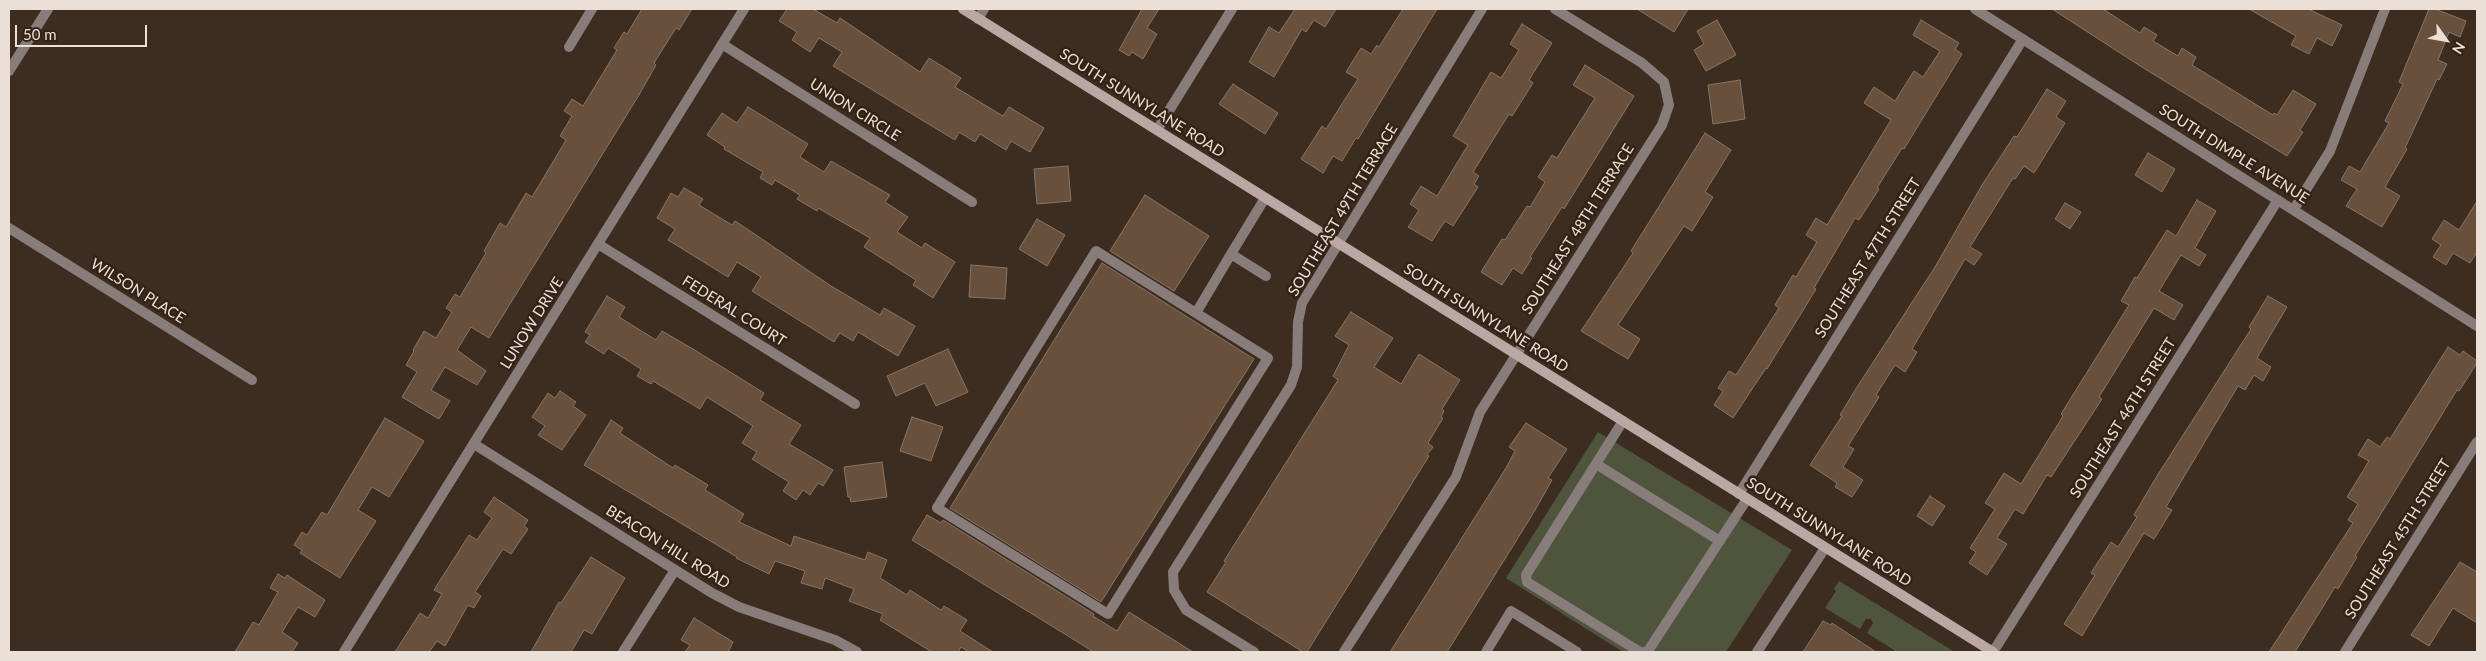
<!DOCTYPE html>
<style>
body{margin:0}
#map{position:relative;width:2486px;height:661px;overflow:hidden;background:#3d2d20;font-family:Lato,sans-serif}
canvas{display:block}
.frame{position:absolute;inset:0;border:10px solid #ebe0d7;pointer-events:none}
.north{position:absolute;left:2421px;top:15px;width:50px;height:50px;-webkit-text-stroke:4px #332316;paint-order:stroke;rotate:122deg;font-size:14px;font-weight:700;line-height:20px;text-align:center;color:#ebe0d7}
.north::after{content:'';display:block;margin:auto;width:18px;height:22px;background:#ebe0d7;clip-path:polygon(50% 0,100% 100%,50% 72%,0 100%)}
.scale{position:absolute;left:15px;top:25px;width:132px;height:22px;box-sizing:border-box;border:2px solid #ebe0d7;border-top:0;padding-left:6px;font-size:15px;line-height:18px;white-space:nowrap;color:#ebe0d7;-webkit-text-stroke:4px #332316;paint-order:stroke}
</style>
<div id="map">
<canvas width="2486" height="661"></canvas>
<div class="frame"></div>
<div class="north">N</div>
<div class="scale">50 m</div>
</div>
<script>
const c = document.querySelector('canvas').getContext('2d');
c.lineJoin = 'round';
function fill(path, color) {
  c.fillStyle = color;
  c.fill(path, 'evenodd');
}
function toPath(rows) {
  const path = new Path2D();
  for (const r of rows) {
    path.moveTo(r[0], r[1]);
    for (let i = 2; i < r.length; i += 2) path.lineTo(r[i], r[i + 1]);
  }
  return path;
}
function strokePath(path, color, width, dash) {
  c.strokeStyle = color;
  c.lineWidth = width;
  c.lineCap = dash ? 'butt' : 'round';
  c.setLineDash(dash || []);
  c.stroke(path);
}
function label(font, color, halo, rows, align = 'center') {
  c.font = font + ' Lato,sans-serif';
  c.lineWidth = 5;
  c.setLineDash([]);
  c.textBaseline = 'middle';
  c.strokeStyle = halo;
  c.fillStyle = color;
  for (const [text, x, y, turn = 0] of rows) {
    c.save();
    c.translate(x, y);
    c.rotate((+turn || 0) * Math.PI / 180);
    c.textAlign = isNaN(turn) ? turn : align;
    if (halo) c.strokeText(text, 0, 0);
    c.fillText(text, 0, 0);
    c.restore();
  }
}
const green = toPath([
 [1598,432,1792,550,1726,652,1623,652,1506,578],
 [1839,581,1950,649,1954,652,1897,652,1867,633,1873,623,1871,619,1866,619,1860,629,1825,608,1836,591,1834,589]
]);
const building = toPath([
 [642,9,692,9,679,30,676,28,654,63,656,65,639,95,489,338,471,327,457,350,486,371,477,385,445,367,431,390,450,401,439,419,402,397,417,372,406,365,414,351,413,350,424,331,436,338,452,312,446,308,455,294,460,297,486,253,484,251,500,223,506,227,526,193,532,197,566,140,560,136,572,116,564,111,572,99,583,106,617,50,614,48,624,32,627,34,642,9],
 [787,9,813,9,837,23,840,18,920,72,929,58,961,78,955,87,1003,116,1009,107,1044,128,1030,152,1011,141,1006,150,980,134,975,142,959,132,955,140,833,66,842,52,819,38,810,52,792,40,797,32,779,21,787,9],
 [1142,9,1159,9,1147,28,1157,34,1143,59,1132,52,1129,56,1119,50,1142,9],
 [1295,9,1336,9,1325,27,1314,20,1306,32,1302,29,1274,77,1249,62,1269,27,1279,33,1295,9],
 [1403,9,1437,9,1358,139,1356,138,1342,161,1333,156,1323,173,1301,159,1322,126,1326,129,1358,79,1346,72,1361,48,1371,54,1377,45,1379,47,1403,9],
 [1637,9,1688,9,1674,32,1637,9],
 [2052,9,2103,9,2140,33,2144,27,2157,35,2153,41,2178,56,2182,48,2196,57,2192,65,2273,115,2274,113,2277,115,2293,90,2316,104,2300,130,2303,132,2287,156,2145,69,2052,9],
 [2249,9,2308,9,2342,25,2332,46,2317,38,2309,54,2291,45,2296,36,2249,9],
 [2429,9,2435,9,2466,21,2460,37,2449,32,2438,60,2447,64,2439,80,2437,79,2405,148,2407,149,2385,187,2400,196,2382,227,2346,206,2357,189,2341,180,2349,166,2360,172,2389,123,2385,121,2403,84,2399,82,2429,9],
 [1717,20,1736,55,1706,71,1694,50,1704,44,1697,31,1717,20],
 [1921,20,1959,43,1955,49,1962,54,1904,149,1902,148,1877,188,1879,189,1859,220,1855,218,1814,288,1816,289,1767,369,1766,368,1733,418,1714,405,1723,391,1718,388,1729,371,1736,375,1779,308,1775,305,1793,275,1796,277,1817,242,1806,235,1816,218,1827,225,1891,120,1864,103,1874,87,1895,101,1914,71,1923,77,1940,51,1913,35,1921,20],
 [1522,24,1552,43,1529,80,1533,83,1512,116,1509,114,1473,172,1479,176,1474,184,1478,187,1453,226,1445,221,1432,241,1408,227,1419,210,1410,204,1421,186,1437,196,1468,145,1453,136,1491,72,1501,78,1519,50,1510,44,1522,24],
 [1585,65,1634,96,1564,209,1562,207,1530,257,1532,258,1522,274,1513,268,1502,285,1481,272,1502,239,1505,240,1527,206,1530,207,1545,182,1538,177,1552,155,1557,158,1595,98,1573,85,1585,65],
 [1740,80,1745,119,1713,124,1708,85,1740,80],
 [1233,84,1278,113,1265,134,1219,104,1233,84],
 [2047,89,2066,101,2056,117,2065,123,2034,173,2024,166,2015,179,2013,178,1970,247,1982,254,1974,265,1965,259,1912,349,1917,352,1905,372,1895,365,1876,395,1879,397,1848,446,1854,449,1843,467,1863,480,1852,497,1835,487,1837,483,1810,465,1842,416,1840,415,1859,384,1935,267,1982,185,2014,136,2017,137,2047,89],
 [748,107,808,144,800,157,824,172,831,161,890,195,885,202,908,217,897,232,922,248,925,243,955,262,933,298,913,285,916,280,864,247,870,238,818,208,817,211,797,199,800,195,775,180,772,185,760,178,763,172,724,149,725,147,707,135,722,113,737,123,748,107],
 [1705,133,1731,150,1705,192,1713,197,1692,231,1684,226,1618,325,1640,339,1628,359,1581,331,1633,253,1631,251,1705,133],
 [2148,153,2175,169,2162,192,2135,175,2148,153],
 [1068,166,1071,201,1037,204,1034,169,1068,166],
 [684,188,703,199,699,205,732,225,735,221,753,233,831,286,880,315,884,308,915,326,898,356,858,332,853,341,840,333,834,342,752,291,761,277,737,262,728,277,668,240,675,229,657,218,671,193,678,197,684,188],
 [1145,195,1209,236,1174,291,1110,251,1145,195],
 [2197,200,2216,211,2195,248,2206,255,2199,266,2181,255,2159,291,2183,305,2174,320,2154,308,2099,397,2102,399,2051,477,2047,475,2023,514,2015,509,1997,538,2007,544,1987,575,1969,563,1976,552,1970,548,1995,509,1985,503,2004,473,2021,484,2063,416,2061,414,2129,305,2121,301,2135,277,2137,278,2167,230,2176,236,2197,200],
 [2477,201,2477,252,2470,263,2453,253,2446,265,2433,257,2441,245,2432,239,2444,220,2459,230,2477,201],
 [2065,203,2081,212,2070,229,2055,219,2065,203],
 [1037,219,1065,235,1047,266,1019,249,1037,219],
 [1102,263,1254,359,1101,602,950,508,1102,263],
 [971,265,1007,268,1005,299,969,297,971,265],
 [607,296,625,307,619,317,656,340,662,331,693,349,764,393,760,400,801,425,789,444,833,470,823,486,818,483,810,495,803,490,796,500,783,491,789,482,752,459,757,452,742,443,753,426,707,397,700,409,653,381,651,384,637,376,641,369,608,348,604,354,585,342,590,335,585,332,607,296],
 [2268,296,2287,307,2257,358,2271,367,2263,381,2254,375,2245,390,2238,386,2166,507,2172,510,2154,539,2144,533,2082,636,2064,624,2095,575,2091,573,2111,542,2118,547,2137,517,2134,515,2157,476,2251,329,2249,327,2268,296],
 [1351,312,1393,338,1374,367,1401,384,1419,354,1460,380,1442,409,1444,411,1441,417,1443,418,1428,443,1433,447,1427,455,1429,456,1307,652,1303,652,1207,592,1226,562,1224,561,1338,380,1333,376,1349,345,1335,336,1351,312],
 [2448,347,2460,355,2463,351,2477,361,2477,363,2459,391,2457,390,2355,556,2357,557,2338,589,2335,587,2295,652,2269,652,2353,523,2348,520,2358,504,2347,497,2369,461,2358,455,2368,439,2380,447,2387,437,2390,439,2448,347],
 [948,349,968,392,936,406,925,383,896,396,887,376,948,349],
 [560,391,576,402,573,406,586,415,562,450,538,435,545,426,532,417,548,393,555,398,560,391],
 [912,417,943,427,931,461,900,451,912,417],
 [385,418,424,441,389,497,372,487,358,510,376,521,340,578,300,553,302,550,294,545,302,532,307,535,322,512,327,515,385,418],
 [611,420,623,428,620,433,673,468,675,465,708,485,705,490,744,514,739,522,791,546,794,536,865,560,868,552,887,560,880,578,907,595,910,590,941,610,944,606,967,620,960,631,993,652,969,652,961,647,958,652,932,652,880,620,883,614,849,601,854,589,825,578,822,589,801,583,805,571,775,561,769,574,736,558,737,557,584,465,611,420],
 [1526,423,1567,449,1548,478,1552,480,1534,512,1447,652,1390,652,1506,468,1515,451,1509,447,1526,423],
 [882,462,887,497,851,502,850,497,848,497,844,467,882,462],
 [1930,496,1945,506,1932,526,1917,516,1930,496],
 [494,497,528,520,524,526,528,529,511,554,503,549,475,592,481,596,474,608,468,605,445,646,437,641,429,652,395,652,420,613,428,618,442,594,434,590,469,535,477,540,492,518,484,512,494,497],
 [927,515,941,523,943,520,1094,614,1093,616,1117,631,1129,612,1193,652,1094,652,912,540,927,515],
 [591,557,625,578,592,634,584,630,571,652,531,652,559,602,561,603,591,557],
 [2460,562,2477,572,2477,623,2453,608,2429,646,2411,635,2460,562],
 [278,574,285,578,287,575,325,600,315,617,298,607,282,632,298,643,292,652,235,652,253,622,259,625,278,592,270,588,278,574],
 [694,618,733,642,728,652,685,652,690,645,681,640,694,618],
 [1823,621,1831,625,1832,623,1876,652,1803,652,1823,621]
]);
const lane = toPath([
 [1265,198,1231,254,1266,276],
 [1196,313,1096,251,937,508,1108,614,1268,358,1196,313,1231,254],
 [1623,421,1526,575,1527,582,1640,652],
 [1596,464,1720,541],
 [1644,652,1648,651,1747,499]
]);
const street = toPath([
 [1975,9,2477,326],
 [978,19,984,9],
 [722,44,972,202],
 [569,47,592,9],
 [9,71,48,9],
 [1157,130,1232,9],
 [2294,209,2330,151,2385,9],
 [9,228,252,380],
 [598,244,855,404],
 [474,444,712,593,739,607,835,640,857,652],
 [1739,494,2023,39],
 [344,652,744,9],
 [623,652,675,570],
 [1254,652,1186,610,1174,590,1173,572,1291,385,1297,367,1298,322,1302,303,1482,9],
 [1344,652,1456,477,1480,412,1662,125,1669,105,1664,82,1642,63,1555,9],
 [1486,652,1511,611,1577,652],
 [1757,652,1825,548],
 [1993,652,2278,200],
 [2345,652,2477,442]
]);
const secondary = toPath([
 [963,9,1993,652]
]);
const streetNames = [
 ["SOUTH SUNNYLANE ROAD",1142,103,32],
 ["UNION CIRCLE",855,110,32],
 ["SOUTH DIMPLE AVENUE",2234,154,32],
 ["SOUTHEAST 49TH TERRACE",1343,210,-59],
 ["SOUTHEAST 48TH TERRACE",1578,229,-58],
 ["SOUTHEAST 47TH STREET",1868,258,-58],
 ["WILSON PLACE",138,291,32],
 ["FEDERAL COURT",734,311,32],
 ["SOUTH SUNNYLANE ROAD",1486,318,32],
 ["LUNOW DRIVE",532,323,-58],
 ["SOUTHEAST 46TH STREET",2123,418,-58],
 ["SOUTH SUNNYLANE ROAD",1829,532,32],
 ["SOUTHEAST 45TH STREET",2398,539,-58],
 ["BEACON HILL ROAD",668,547,32]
];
fill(green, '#4f543c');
fill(building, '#68503c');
strokePath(building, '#877565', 1);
strokePath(lane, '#897d7b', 10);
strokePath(street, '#897d7b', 10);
strokePath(secondary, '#bba8a5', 10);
label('15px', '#ebe0d7', '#332316', streetNames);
</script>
